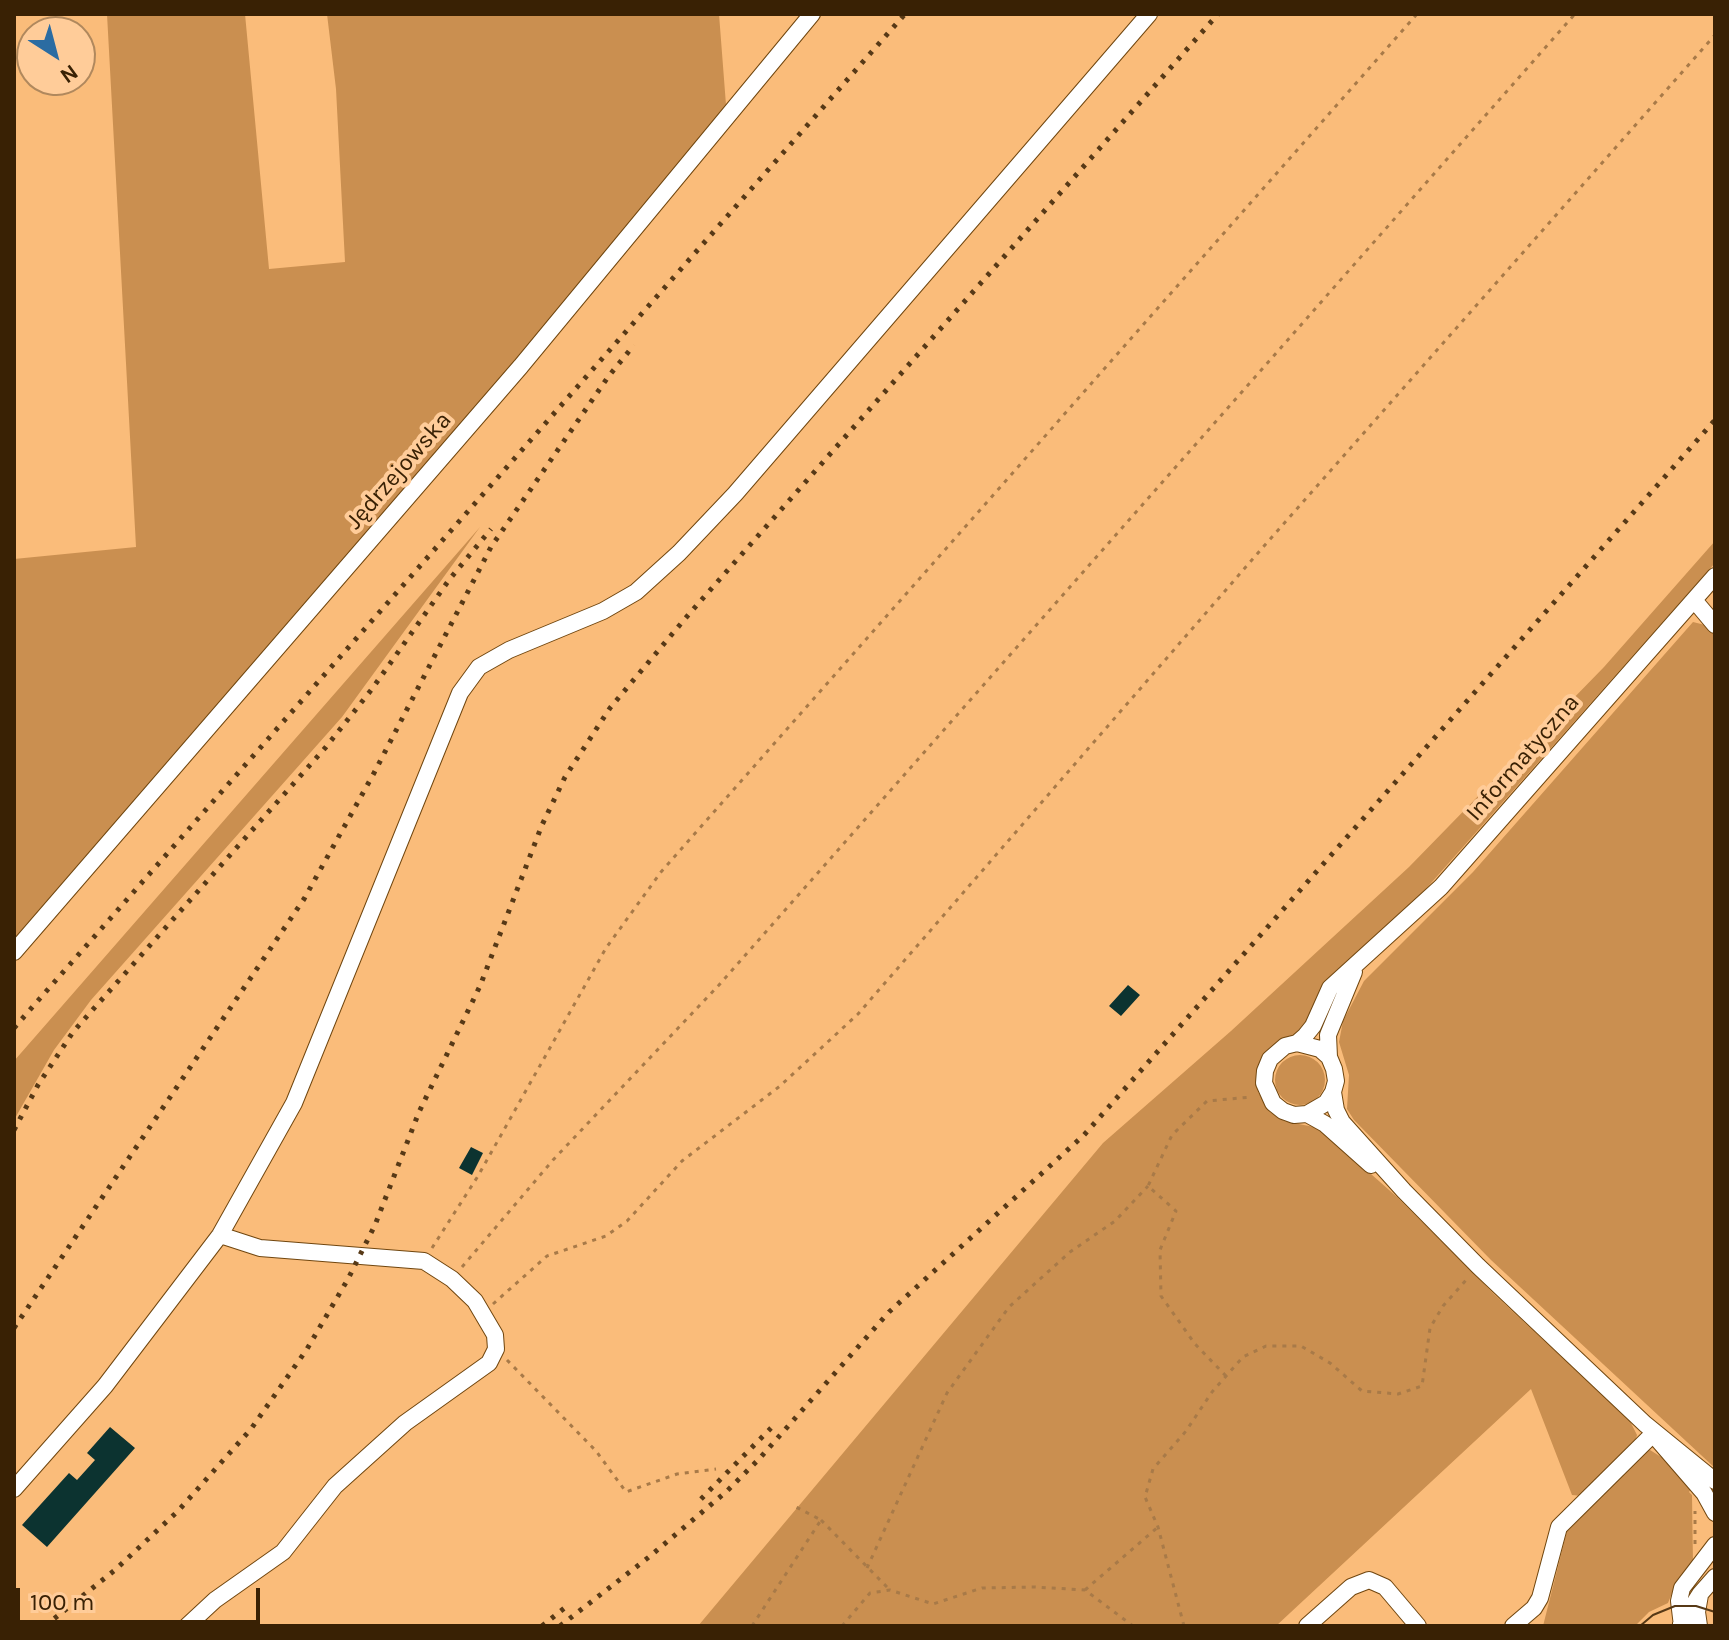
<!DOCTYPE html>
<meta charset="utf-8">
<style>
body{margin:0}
#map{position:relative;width:1729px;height:1640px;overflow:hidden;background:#fabc7a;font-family:Karla,sans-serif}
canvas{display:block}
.frame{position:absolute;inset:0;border:16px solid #392104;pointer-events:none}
.north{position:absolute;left:16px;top:16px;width:80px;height:80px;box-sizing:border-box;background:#fc9;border:2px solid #b0885d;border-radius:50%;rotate:144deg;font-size:22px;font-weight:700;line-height:32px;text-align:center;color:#392104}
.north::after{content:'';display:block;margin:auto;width:28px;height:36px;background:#2b6ca2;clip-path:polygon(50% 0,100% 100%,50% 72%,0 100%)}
.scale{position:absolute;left:16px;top:1588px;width:244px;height:36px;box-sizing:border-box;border:4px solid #392104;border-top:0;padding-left:10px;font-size:24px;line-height:28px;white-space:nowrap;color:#392104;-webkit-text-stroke:6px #fc9;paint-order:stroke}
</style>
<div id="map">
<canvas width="1729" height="1640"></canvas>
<div class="frame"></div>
<div class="north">N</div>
<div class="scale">100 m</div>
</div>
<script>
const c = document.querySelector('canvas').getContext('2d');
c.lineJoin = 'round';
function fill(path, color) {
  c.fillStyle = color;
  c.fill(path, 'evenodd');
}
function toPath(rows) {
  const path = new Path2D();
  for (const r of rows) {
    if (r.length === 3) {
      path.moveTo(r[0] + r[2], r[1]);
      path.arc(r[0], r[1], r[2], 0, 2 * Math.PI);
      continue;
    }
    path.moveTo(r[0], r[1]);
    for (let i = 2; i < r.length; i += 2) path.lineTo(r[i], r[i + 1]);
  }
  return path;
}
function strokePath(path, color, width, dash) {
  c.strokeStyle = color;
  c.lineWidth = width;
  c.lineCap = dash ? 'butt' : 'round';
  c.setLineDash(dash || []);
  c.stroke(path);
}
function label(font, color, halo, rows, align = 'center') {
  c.font = font + ' Karla,sans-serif';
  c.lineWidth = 8;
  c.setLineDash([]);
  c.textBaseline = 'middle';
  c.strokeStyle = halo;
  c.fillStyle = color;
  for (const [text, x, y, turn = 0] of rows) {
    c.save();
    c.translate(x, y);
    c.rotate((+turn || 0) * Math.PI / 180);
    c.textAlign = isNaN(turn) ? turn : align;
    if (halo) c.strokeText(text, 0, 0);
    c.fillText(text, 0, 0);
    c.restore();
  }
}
const green = toPath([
 [107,14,245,14,269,269,345,262,336,89,327,14,719,14,726,105,557,312,14,939,14,559,136,547],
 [480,527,342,717,91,1000,54,1050,14,1120,14,1061],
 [1715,541,1715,563,1298,1033,1280,1041,1267,1051,1261,1060,1256,1076,1258,1092,1270,1112,1284,1121,1319,1128,1397,1197,1495,1295,1630,1421,1637,1435,1634,1445,1582,1496,1572,1495,1531,1389,1276,1626,698,1626,1103,1143,1231,1031,1409,867,1604,667],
 [1693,622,1705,625,1715,633,1715,1468,1491,1260,1354,1120,1347,1109,1349,1075,1339,1042,1343,1021,1364,981,1473,872],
 [1300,1080,25],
 [1650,1450,1666,1460,1692,1488,1689,1492,1692,1495,1693,1565,1674,1588,1668,1603,1649,1612,1635,1626,1543,1626,1569,1523,1644,1451]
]);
const building = toPath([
 [1128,985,1140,995,1121,1016,1109,1006],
 [471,1147,483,1153,472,1175,459,1168],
 [110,1427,135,1448,47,1547,22,1525,69,1473,77,1480,95,1460,87,1453]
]);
const path = toPath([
 [432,1248,478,1176,606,948,661,872,1417,14],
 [462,1267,553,1160,719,985,1575,14],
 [493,1304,547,1256,606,1236,627,1221,682,1161,780,1086,858,1014,1264,546,1715,35],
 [507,1360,596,1451,626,1492,677,1474,716,1469],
 [1226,1376,1195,1344,1161,1296,1160,1250,1176,1211,1148,1186,1172,1135,1207,1101,1252,1097],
 [821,1520,888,1588],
 [1695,1544,1695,1511],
 [867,1568,947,1393,1009,1307,1070,1252,1115,1221,1148,1186],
 [1085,1590,1158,1527],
 [752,1626,821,1520,796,1507],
 [842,1626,870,1593,890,1590,933,1604,982,1588,1035,1587,1085,1590,1133,1626],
 [1184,1626,1158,1527,1145,1497,1153,1469,1186,1431,1212,1392,1243,1357,1266,1346,1301,1346,1330,1363,1362,1391,1398,1394,1422,1386,1430,1328,1443,1306,1468,1278]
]);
const minor = toPath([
 [1694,600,1715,625],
 [14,952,521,366,812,14],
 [1297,1043,1320,1049,1329,1057,1334,1069,1336,1081,1333,1092,1326,1103,1307,1114,1294,1115,1283,1111,1273,1103,1264,1083,1265,1071,1270,1059,1285,1046,1297,1043,1305,1036,1313,1026,1330,988,1441,887,1715,576],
 [1329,1057,1328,1035,1354,972],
 [1333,1092,1336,1110,1342,1122,1404,1191,1478,1266,1645,1424,1715,1481],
 [1307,1114,1325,1124,1371,1165],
 [1659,1441,1704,1493,1715,1513],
 [14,1489,105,1386,220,1235,294,1103,460,693,479,667,509,650,603,611,636,592,679,553,735,494,1149,14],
 [1681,1624,1700,1594,1715,1577],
 [187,1626,215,1600,283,1552,335,1486,405,1423,489,1363,496,1349,495,1335,475,1301,452,1279,424,1261,260,1248,220,1235],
 [1307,1626,1351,1587,1369,1580,1385,1587,1418,1626],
 [1513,1626,1534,1608,1540,1598,1559,1527,1653,1434],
 [1682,1626,1679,1601,1682,1588,1715,1545],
 [1699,1626,1697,1612,1700,1595]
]);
const tram = toPath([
 [1640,1626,1653,1615,1675,1606,1696,1606,1715,1612]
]);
const rail = toPath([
 [14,1028,905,14],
 [14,1130,38,1085,73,1032,326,747,372,689,449,580,491,529],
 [14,1328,304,899,374,773,491,547,608,377,634,345],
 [701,1499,771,1428],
 [45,1626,115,1570,178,1511,251,1429,307,1349,348,1279,375,1225,419,1112,480,986,542,825,565,777,610,708,689,614,1218,14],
 [542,1626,567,1606],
 [560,1626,649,1557,727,1491,759,1459,889,1312,1084,1135,1715,420]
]);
const streetNames = [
 ["Jędrzejowska",399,471,-49],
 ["Informatyczna",1523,758,-49]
];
fill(green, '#ca8f50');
fill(building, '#0c3330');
strokePath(minor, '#70460f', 18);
strokePath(path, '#a87a48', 3, [4, 6]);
strokePath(minor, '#fff', 16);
strokePath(tram, '#573916', 2);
strokePath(rail, '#573916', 5, [4, 8]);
label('24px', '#392104', '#fc9', streetNames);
</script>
